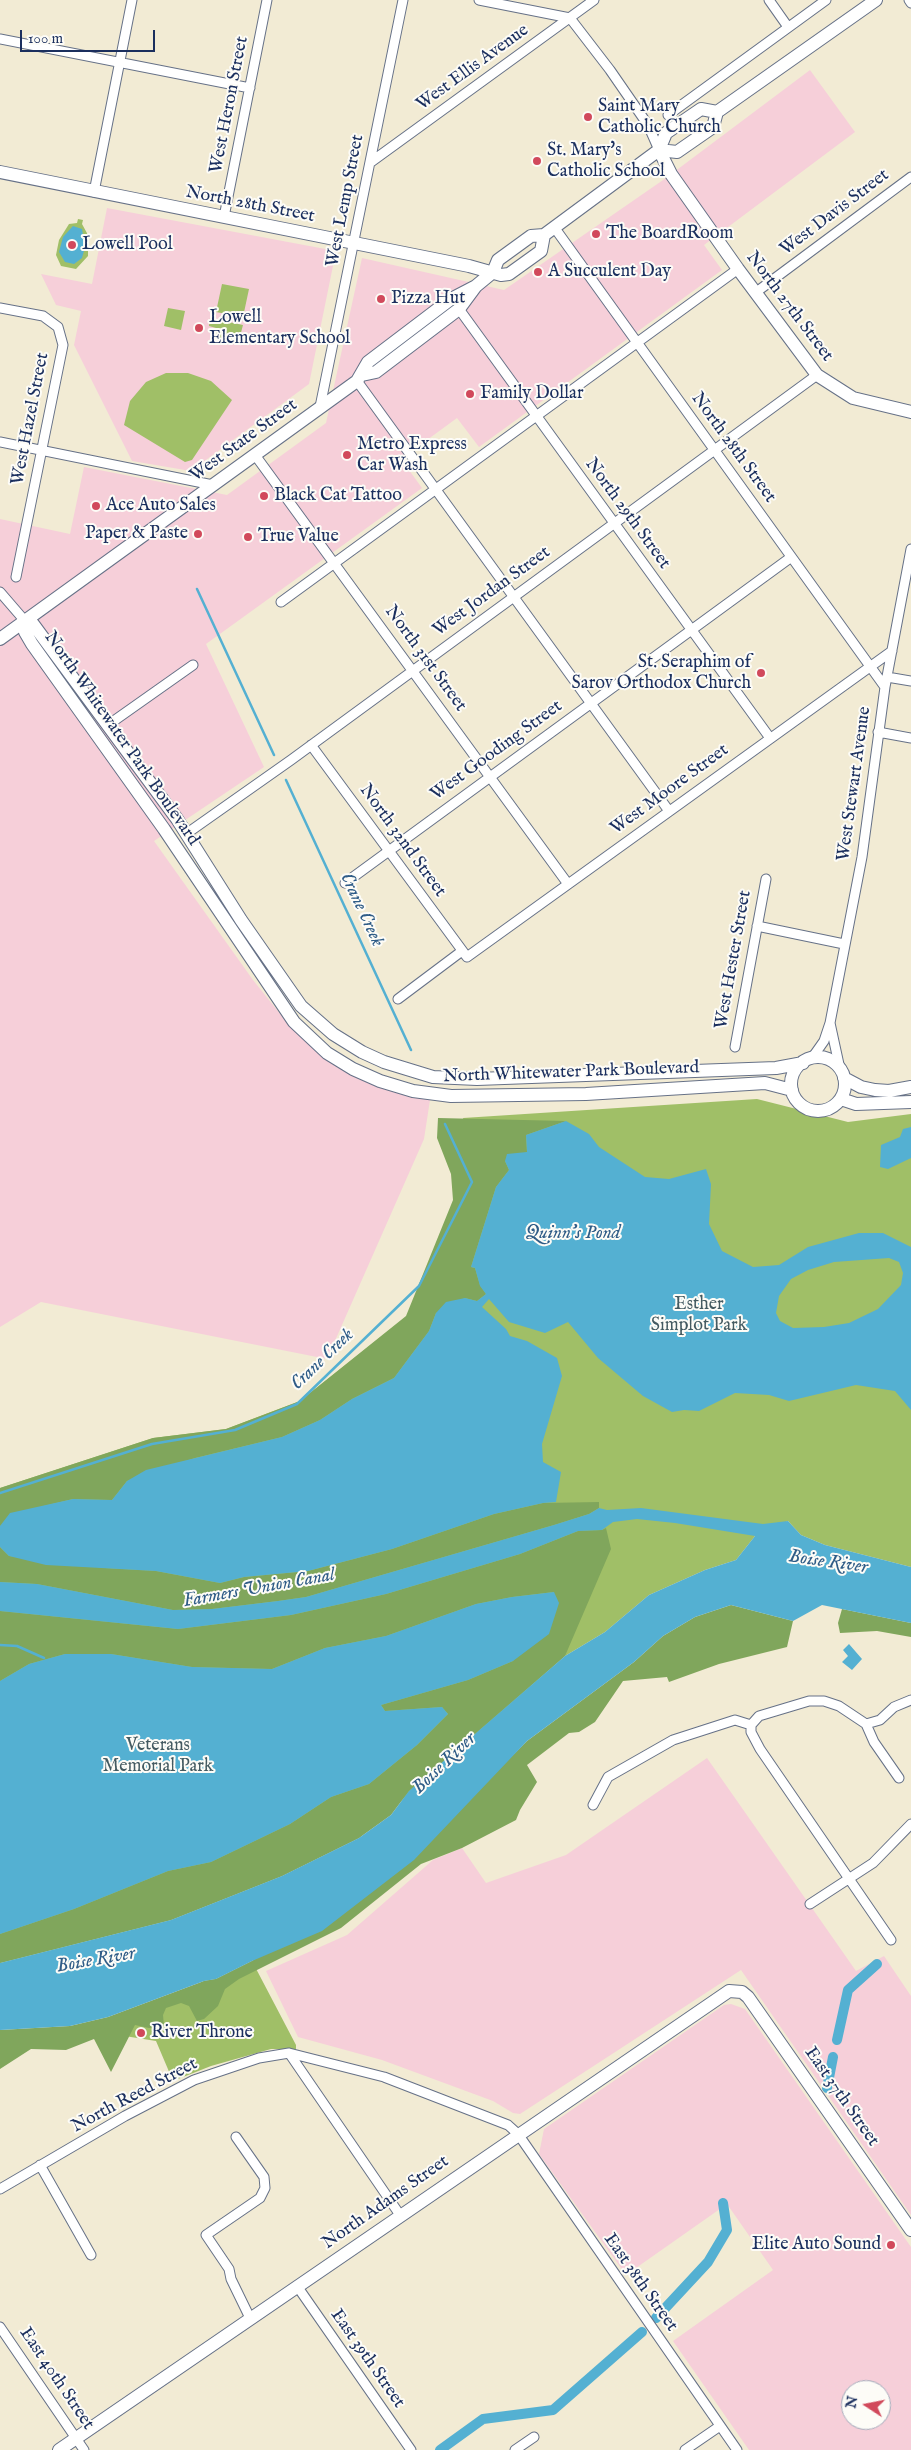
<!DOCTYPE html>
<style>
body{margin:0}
#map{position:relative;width:911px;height:2450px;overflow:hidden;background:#f2ebd4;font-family:"IM FELL English",serif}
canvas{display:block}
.north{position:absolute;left:841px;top:2380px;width:50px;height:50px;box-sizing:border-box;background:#fdfcf7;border:1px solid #a3aaba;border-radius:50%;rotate:281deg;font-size:14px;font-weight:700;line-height:20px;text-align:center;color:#1b2f5e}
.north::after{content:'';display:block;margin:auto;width:18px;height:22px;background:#d1495b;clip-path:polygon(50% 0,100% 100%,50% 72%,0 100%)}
.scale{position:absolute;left:20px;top:30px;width:135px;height:22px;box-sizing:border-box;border:2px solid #1b2f5e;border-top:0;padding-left:6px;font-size:15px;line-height:18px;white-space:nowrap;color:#1b2f5e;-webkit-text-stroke:4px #fdfcf7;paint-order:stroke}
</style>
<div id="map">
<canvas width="911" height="2450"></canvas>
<div class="north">N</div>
<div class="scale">100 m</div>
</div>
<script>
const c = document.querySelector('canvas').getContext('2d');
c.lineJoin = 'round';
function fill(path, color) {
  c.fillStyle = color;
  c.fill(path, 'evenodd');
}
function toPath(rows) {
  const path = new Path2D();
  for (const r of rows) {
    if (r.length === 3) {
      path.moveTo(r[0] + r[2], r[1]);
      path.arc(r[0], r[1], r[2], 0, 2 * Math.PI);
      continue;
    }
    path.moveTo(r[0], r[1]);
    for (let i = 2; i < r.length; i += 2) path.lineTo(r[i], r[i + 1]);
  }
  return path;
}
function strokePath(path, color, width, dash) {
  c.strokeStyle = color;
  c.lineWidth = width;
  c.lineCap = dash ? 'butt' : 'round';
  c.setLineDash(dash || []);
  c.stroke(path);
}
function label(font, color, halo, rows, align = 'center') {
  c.font = font + ' "IM FELL English",serif';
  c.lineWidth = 4;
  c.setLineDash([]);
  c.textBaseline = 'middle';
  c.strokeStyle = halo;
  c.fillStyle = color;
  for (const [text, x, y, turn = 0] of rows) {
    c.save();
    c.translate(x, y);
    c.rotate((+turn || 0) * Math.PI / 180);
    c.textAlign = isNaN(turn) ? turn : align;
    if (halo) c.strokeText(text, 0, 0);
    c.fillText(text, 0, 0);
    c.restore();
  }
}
const built = toPath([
 [810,70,855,132,704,245,722,270,479,447,457,418,401,459,422,488,206,644,264,767,154,841,253,980,293,1030,347,1072,390,1091,430,1100,424,1139,327,1359,41,1302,0,1327,0,519,70,534,84,467,227,495,326,423,362,258,504,290,666,178],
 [107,208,336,251,309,384,191,471,132,461,74,345,81,311,56,305,41,274,92,284],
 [707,1758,856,1971,884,1956,911,1996,911,2215,741,1970,520,2114,513,2113,493,2101,382,2060,298,2037,266,1971,347,1935,433,1860,462,1848,486,1883,566,1855],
 [731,2004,745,2009,911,2247,911,2450,749,2450,673,2341,773,2270,727,2204,626,2275,539,2154,544,2129,724,2005],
 [851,2390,881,2390,881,2420,851,2420]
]);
const green = toPath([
 [78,219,83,220,82,224,88,235,88,256,76,269,61,266,56,255,59,240,69,224,77,223],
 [222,284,249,289,243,317,216,312],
 [168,308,185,311,181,330,164,326],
 [210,318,243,325,238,344,214,338,216,328,209,326],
 [166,373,188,373,211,381,232,400,192,460,185,462,124,425,130,401,146,382],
 [757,1099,848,1122,911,1114,911,1567,825,1545,801,1535,788,1521,755,1536,736,1560,705,1570,649,1595,605,1632,565,1656,359,1838,282,1876,171,1920,0,1963,0,1488,153,1438,226,1429,300,1401,430,1298,475,1174,463,1118],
 [252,1961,296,2045,296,2049,271,2049,211,2066,173,2081,156,2041,112,2034,204,1981,216,1979]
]);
const forest = toPath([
 [438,1118,566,1121,526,1135,527,1152,505,1161,509,1170,496,1187,471,1267,475,1268,480,1285,486,1294,477,1301,465,1298,436,1313,429,1331,394,1378,352,1399,320,1420,282,1437,195,1458,127,1481,112,1500,73,1499,44,1506,0,1526,0,1488,153,1438,226,1429,300,1401,406,1316,453,1200,451,1174,437,1138],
 [599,1502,599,1508,589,1514,554,1525,306,1597,278,1601,212,1609,173,1610,37,1584,0,1582,0,1547,9,1556,105,1568,156,1571,220,1583,244,1577,308,1571,392,1549,494,1514,543,1503],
 [606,1528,611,1549,565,1656,409,1791,391,1815,359,1838,282,1876,171,1920,0,1963,0,1934,74,1909,168,1871,211,1862,290,1824,331,1797,369,1784,417,1745,448,1714,442,1707,385,1711,381,1705,468,1680,513,1661,554,1592,512,1597,476,1604,386,1636,325,1648,272,1669,192,1667,111,1654,65,1654,29,1664,0,1681,0,1611,178,1629,291,1615,386,1594,520,1554,578,1531,602,1530],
 [731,1605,793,1621,787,1647,719,1664,669,1682,667,1677,623,1681,595,1722,579,1732,569,1733,527,1765,537,1782,520,1810,516,1820,462,1848,421,1864,341,1928,239,1979,225,1989,218,2006,204,2019,197,2021,189,2006,181,2003,166,2008,163,2015,164,2026,149,2028,135,2025,111,2072,94,2039,66,2050,31,2049,0,2069,0,2030,70,2026,108,2017,204,1981,216,1979,252,1961,489,1779,527,1741,634,1662,663,1636,695,1617],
 [842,1609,911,1623,911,1637,877,1631,840,1633,838,1623]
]);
const water = toPath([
 [73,226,82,229,85,247,82,258,74,264,65,262,59,252,63,237],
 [566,1121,589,1134,599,1147,645,1177,669,1179,706,1169,711,1184,709,1224,722,1251,753,1267,779,1265,808,1247,859,1233,883,1233,911,1247,911,1410,895,1391,856,1385,789,1401,769,1395,735,1393,699,1411,684,1410,672,1412,643,1396,598,1358,568,1322,545,1333,509,1322,489,1299,482,1307,506,1329,510,1336,527,1341,557,1358,562,1376,542,1444,543,1462,561,1472,556,1502,543,1503,494,1514,392,1549,308,1571,244,1577,220,1583,156,1571,46,1565,9,1556,0,1547,0,1526,10,1513,73,1499,112,1500,127,1481,146,1470,282,1437,320,1420,352,1399,394,1378,429,1331,436,1313,446,1302,465,1298,477,1301,486,1294,480,1286,475,1268,471,1267,496,1187,509,1170,505,1161,507,1154,527,1152,526,1135],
 [889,1258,899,1262,903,1273,901,1285,878,1309,849,1323,824,1327,793,1328,780,1321,776,1313,779,1296,791,1279,808,1270,834,1262],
 [911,1127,911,1158,888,1169,880,1167,881,1145,900,1137,903,1129],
 [599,1508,607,1510,641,1508,763,1524,788,1521,801,1535,825,1545,911,1567,911,1623,822,1605,793,1621,731,1605,695,1617,663,1636,634,1662,527,1741,414,1860,322,1931,252,1961,216,1979,204,1981,108,2017,70,2026,0,2030,0,1963,171,1920,282,1876,359,1838,391,1815,409,1791,565,1656,605,1632,649,1595,705,1570,736,1560,755,1536,675,1523,637,1519,613,1522,602,1530,578,1531,520,1554,386,1594,291,1615,178,1629,0,1611,0,1582,37,1584,173,1610,212,1609,278,1601,306,1597,554,1525,589,1514],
 [554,1592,559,1603,549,1634,513,1661,468,1680,381,1705,385,1711,442,1707,448,1714,417,1745,369,1784,331,1797,290,1824,211,1862,168,1871,74,1909,0,1934,0,1681,29,1664,65,1654,111,1654,192,1667,272,1669,325,1648,386,1636,476,1604,512,1597],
 [849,1644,862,1659,852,1670,842,1662,848,1656,843,1650]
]);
const stream = toPath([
 [197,589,274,755],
 [286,780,411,1050],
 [0,1493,152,1444,235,1430,297,1404,419,1286,472,1182,445,1124],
 [0,1645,17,1646,44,1658]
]);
const canal = toPath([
 [837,2040,848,1990,877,1964],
 [827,2088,833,2057],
 [656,2318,708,2262,727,2230,723,2203],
 [440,2450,483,2419,553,2410,642,2332]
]);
const street = toPath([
 [479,0,570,18,610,70,648,125,659,150],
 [769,0,788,27],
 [909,0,911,3],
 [0,39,250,88],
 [668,115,826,0],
 [371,162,594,0],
 [94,192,132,0],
 [224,217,267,0],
 [554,227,885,687],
 [755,293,911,177],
 [0,308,43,316,58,327,63,345,16,577],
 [459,309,770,738],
 [357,381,669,811],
 [320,407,403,0],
 [0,442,213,485],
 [255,455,568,884],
 [0,592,25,621],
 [281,602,738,269],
 [887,677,911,681],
 [108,725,193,665],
 [878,732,911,738],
 [311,745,467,957,892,651],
 [186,834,291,760,817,375],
 [345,883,790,558],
 [757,926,844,944],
 [398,999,462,951],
 [830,1023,840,1069],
 [735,1047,766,879],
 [812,1058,824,1041,830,1023,862,857,885,687,911,549],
 [866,1724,880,1720,894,1707,911,1700],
 [751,1725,751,1732,760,1749,891,1940],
 [751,1725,759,1716,809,1701,824,1701,839,1706,866,1724,874,1742,899,1778],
 [593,1805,608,1777,673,1740,735,1720,751,1725],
 [810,1904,873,1863,911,1824],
 [289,2053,400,2215],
 [236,2137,264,2177,265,2188,260,2198,206,2235,229,2269,231,2279,250,2318],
 [40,2165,91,2255],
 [0,2189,125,2116,194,2080,259,2058,289,2053,384,2077,508,2125,518,2134,737,2450],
 [297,2286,411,2450],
 [0,2327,84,2450],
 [515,2450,534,2437],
 [685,2450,720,2426]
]);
const secondary = toPath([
 [659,150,671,174,738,269,817,375,853,398,911,412],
 [659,150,677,152,713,127,717,112,876,0],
 [0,172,469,266,501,275,509,274,541,251,544,235],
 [362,375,376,372,459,309,476,286,493,272,498,260,531,236,544,235,659,150,666,133,701,109,717,112],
 [25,621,25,632,32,644,164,829,294,1022,327,1053,353,1069,380,1081,413,1091,451,1096,586,1094,765,1083,792,1090],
 [25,621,33,624,177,819,241,920,301,1006,333,1034,362,1052,384,1062,433,1077,477,1079,776,1068,803,1063],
 [0,639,357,381,368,362,451,299,476,286],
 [818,1084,27],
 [844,1078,861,1087,875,1090,889,1091,911,1087],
 [841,1099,856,1104,911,1102],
 [59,2450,729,1991,742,1992,748,1997,911,2230]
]);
const markers = [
 [588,117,5,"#d1495b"],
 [537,161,5,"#d1495b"],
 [596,234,5,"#d1495b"],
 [72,245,5,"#d1495b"],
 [538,272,5,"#d1495b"],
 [381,299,5,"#d1495b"],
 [199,328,5,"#d1495b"],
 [470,394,5,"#d1495b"],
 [347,455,5,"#d1495b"],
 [264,496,5,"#d1495b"],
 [96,506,5,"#d1495b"],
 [198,534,5,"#d1495b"],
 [248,537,5,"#d1495b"],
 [761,673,5,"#d1495b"],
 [141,2033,5,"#d1495b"],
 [891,2245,5,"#d1495b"]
];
const streetNames = [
 ["West Ellis Avenue",473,68,-36],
 ["West Heron Street",230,105,-79],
 ["West Lemp Street",346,201,-79],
 ["North 28th Street",250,205,11],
 ["West Davis Street",835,213,-37],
 ["North 27th Street",789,307,53],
 ["West Hazel Street",31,419,-79],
 ["West State Street",244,441,-36],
 ["North 28th Street",733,448,54],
 ["North 29th Street",627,514,54],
 ["West Jordan Street",492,592,-36],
 ["North 31st Street",425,659,54],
 ["North Whitewater Park Boulevard",121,739,55],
 ["West Gooding Street",497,751,-36],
 ["West Stewart Avenue",855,784,-82],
 ["West Moore Street",670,790,-36],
 ["North 32nd Street",402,841,54],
 ["West Hester Street",734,960,-80],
 ["North Whitewater Park Boulevard",571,1073,-2],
 ["North Reed Street",135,2096,-28],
 ["East 37th Street",841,2097,55],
 ["North Adams Street",386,2203,-35],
 ["East 38th Street",640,2283,55],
 ["East 39th Street",367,2359,55],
 ["East 40th Street",56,2379,56]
];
const poiNames = [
 ["Saint Mary",598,107],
 ["Catholic Church",598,128],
 ["St. Mary's",547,151],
 ["Catholic School",547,172],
 ["The BoardRoom",606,234],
 ["Lowell Pool",82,245],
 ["A Succulent Day",548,272],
 ["Pizza Hut",391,299],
 ["Lowell",209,318],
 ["Elementary School",209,339],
 ["Family Dollar",480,394],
 ["Metro Express",357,445],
 ["Car Wash",357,466],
 ["Black Cat Tattoo",274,496],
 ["Ace Auto Sales",106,506],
 ["Paper & Paste",188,534,"right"],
 ["True Value",258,537],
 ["St. Seraphim of",751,663,"right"],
 ["Sarov Orthodox Church",751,684,"right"],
 ["River Throne",151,2033],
 ["Elite Auto Sound",881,2245,"right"]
];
const parkNames = [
 ["Esther",699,1305],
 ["Simplot Park",699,1326],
 ["Veterans",158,1746],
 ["Memorial Park",158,1767]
];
const waterNames = [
 ["Crane Creek",361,910,65],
 ["Quinn's Pond",573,1234],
 ["Crane Creek",323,1360,-44],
 ["Boise River",828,1563,8],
 ["Farmers Union Canal",259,1589,-10],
 ["Boise River",445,1764,-44],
 ["Boise River",96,1961,-10]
];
fill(built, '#f6cfd9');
fill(green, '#a0bf67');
fill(forest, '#80a65c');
fill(water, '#54b0d2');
strokePath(stream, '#54b0d2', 2.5);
strokePath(canal, '#54b0d2', 10);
strokePath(street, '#667187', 11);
strokePath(secondary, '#667187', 14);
strokePath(street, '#fff', 9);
strokePath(secondary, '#fff', 12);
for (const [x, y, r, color] of markers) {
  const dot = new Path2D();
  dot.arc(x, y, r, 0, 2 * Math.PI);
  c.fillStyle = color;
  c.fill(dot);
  strokePath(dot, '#fdfcf7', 2);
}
label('18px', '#1b2f5e', '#fdfcf7', streetNames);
label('18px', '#1b2f5e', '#fdfcf7', poiNames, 'left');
label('18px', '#435a61', '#fdfcf7', parkNames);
label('italic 19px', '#2f5c87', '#fdfcf7', waterNames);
</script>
